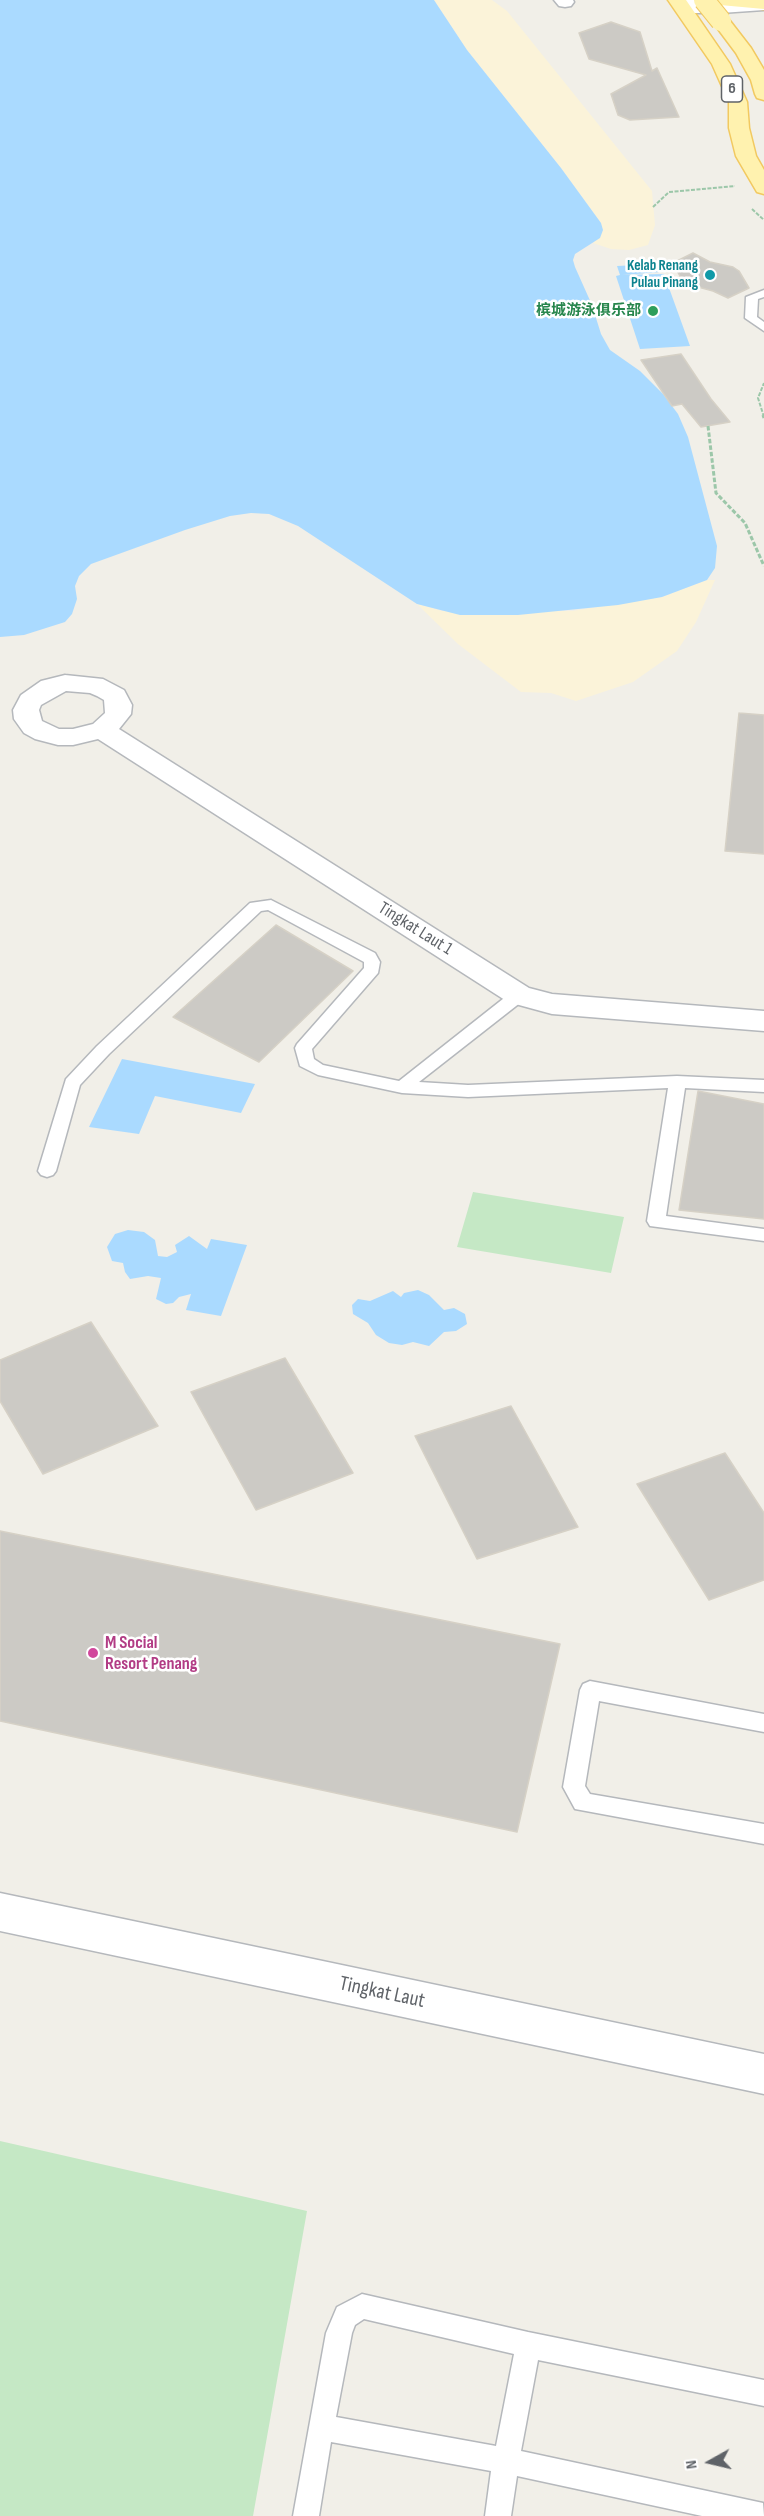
<!DOCTYPE html>
<meta charset="utf-8">
<style>
body{margin:0}
#map{position:relative;width:764px;height:2516px;overflow:hidden;background:#f1efe8;font-family:"Sofia Sans Condensed",sans-serif}
canvas{display:block}
.north{position:absolute;left:680px;top:2432px;width:60px;height:60px;-webkit-text-stroke:4px #fff;paint-order:stroke;rotate:262deg;font-size:16px;font-weight:700;line-height:24px;text-align:center;color:#5f6368}
.north::after{content:'';display:block;margin:auto;width:21px;height:27px;background:#5f6368;clip-path:polygon(50% 0,100% 100%,50% 72%,0 100%)}
</style>
<div id="map">
<canvas width="764" height="2516"></canvas>
<div class="north">N</div>
</div>
<script>
const c = document.querySelector('canvas').getContext('2d');
c.lineJoin = 'round';
function fill(path, color) {
  c.fillStyle = color;
  c.fill(path, 'evenodd');
}
function toPath(rows) {
  const path = new Path2D();
  for (const r of rows) {
    path.moveTo(r[0], r[1]);
    for (let i = 2; i < r.length; i += 2) path.lineTo(r[i], r[i + 1]);
  }
  return path;
}
function strokePath(path, color, width, dash) {
  c.strokeStyle = color;
  c.lineWidth = width;
  c.lineCap = dash ? 'butt' : 'round';
  c.setLineDash(dash || []);
  c.stroke(path);
}
function label(font, color, halo, rows, align = 'center') {
  c.font = font + ' "Sofia Sans Condensed","Noto Sans SC",sans-serif';
  c.lineWidth = 5;
  c.setLineDash([]);
  c.textBaseline = 'middle';
  c.strokeStyle = halo;
  c.fillStyle = color;
  for (const [text, x, y, turn = 0] of rows) {
    c.save();
    c.translate(x, y);
    c.rotate((+turn || 0) * Math.PI / 180);
    c.textAlign = isNaN(turn) ? turn : align;
    if (halo) c.strokeText(text, 0, 0);
    c.fillText(text, 0, 0);
    c.restore();
  }
}
const green = toPath([
 [473,1192,624,1217,611,1273,457,1247],
 [0,2141,307,2211,253,2516,0,2516]
]);
const sand = toPath([
 [434,0,492,0,507,11,652,191,655,225,648,245,629,250,611,249,593,243,600,237,601,223,561,168,467,50],
 [707,580,715,580,696,622,677,651,633,682,576,701,551,693,521,692,458,644,417,604,442,611,572,611,662,597]
]);
const water = toPath([
 [0,0,434,0,467,50,561,168,601,223,603,230,600,238,575,254,573,260,575,267,592,305,601,334,610,350,640,371,663,394,678,414,688,437,717,546,715,568,707,580,662,597,618,605,518,615,460,615,417,604,298,526,269,514,251,513,230,516,185,530,91,564,79,576,75,586,77,599,72,614,65,622,24,635,0,637],
 [658,264,661,272,623,275,664,274,690,346,640,349,616,276,620,275,617,266],
 [122,1059,255,1084,241,1113,155,1096,139,1134,89,1127],
 [128,1230,144,1232,155,1240,158,1256,167,1257,177,1252,175,1245,189,1236,207,1249,211,1239,247,1245,221,1316,186,1310,191,1294,179,1297,173,1303,166,1304,156,1299,161,1278,148,1276,130,1279,125,1272,123,1263,112,1261,107,1247,115,1234],
 [418,1290,429,1295,444,1310,454,1308,465,1314,467,1324,456,1331,444,1332,429,1346,413,1342,402,1345,389,1343,376,1335,368,1323,353,1314,352,1305,358,1299,370,1301,393,1291,401,1297,404,1293]
]);
const building = toPath([
 [611,22,640,32,652,71,657,68,679,117,630,120,618,115,611,94,646,75,589,59,579,33,611,22],
 [693,253,710,262,733,267,739,271,749,288,728,298,713,291,687,284,682,280,673,263,693,253],
 [681,354,711,399,730,422,701,427,682,404,672,406,641,360,681,354],
 [739,713,764,715,764,854,725,851,739,713],
 [276,925,353,971,259,1062,173,1017,276,925],
 [698,1091,764,1104,764,1219,679,1210,698,1091],
 [91,1322,158,1426,43,1474,0,1401,0,1360,91,1322],
 [285,1358,353,1473,256,1510,191,1392,285,1358],
 [511,1406,578,1527,477,1559,415,1436,511,1406],
 [725,1453,764,1513,764,1580,709,1600,637,1484,725,1453],
 [0,1531,560,1644,517,1832,0,1721,0,1531]
]);
const pathFar1 = toPath([
 [653,207,669,192,735,186],
 [752,209,764,220],
 [764,417,758,398,764,383]
]);
const path = toPath([
 [763,415,764,418],
 [708,426,716,493,745,523,764,566]
]);
const lane = toPath([
 [764,290,764,297,758,299,757,317,764,322,764,331,745,318,746,297,764,290],
 [271,900,375,953,380,962,378,973,312,1049,314,1059,323,1065,399,1081,513,991,519,990,525,991,527,995,525,999,419,1082,468,1085,677,1076,764,1080,764,1092,685,1088,666,1216,764,1229,764,1241,650,1226,647,1221,668,1088,468,1097,402,1093,318,1075,300,1066,295,1048,297,1044,364,968,364,962,268,910,261,911,109,1054,80,1085,56,1171,53,1175,47,1177,41,1175,38,1171,66,1079,97,1046,250,903,271,900],
 [590,1681,764,1714,764,1732,599,1701,585,1786,590,1794,764,1824,764,1844,575,1809,563,1787,580,1690,583,1684,590,1681],
 [362,2294,528,2332,764,2380,764,2406,538,2360,521,2451,763,2503,764,2516,702,2516,517,2476,511,2516,485,2516,491,2471,331,2442,319,2516,293,2516,326,2333,337,2307,362,2294],
 [364,2319,514,2354,496,2446,336,2417,352,2333,355,2325,364,2319]
]);
const street = toPath([
 [554,0,573,0,574,2,571,6,565,7,559,6,554,0],
 [678,0,696,0,707,9,704,13,692,13,684,10,678,0],
 [764,0,764,10,721,13,715,12,712,8,715,4,721,3,764,0],
 [65,675,103,679,124,690,132,705,131,714,119,729,529,988,552,994,764,1011,764,1031,552,1014,508,1002,98,739,73,745,58,745,35,739,24,733,14,719,13,710,21,695,41,681,65,675],
 [66,691,90,693,97,696,104,700,105,713,93,724,73,729,59,729,42,721,39,710,41,705,66,691],
 [0,1893,764,2054,764,2094,0,1931,0,1893]
]);
const primary = toPath([
 [668,0,686,0,730,64,747,102,749,128,756,156,764,170,764,194,757,192,736,156,729,128,729,102,712,64,668,0],
 [711,0,764,0,764,9,720,5,714,4,711,0],
 [721,16,727,17,751,48,764,70,764,100,757,98,755,94,751,80,736,53,712,21,715,17,721,16]
]);
const primaryBridge = toPath([
 [704,0,721,21]
]);
const markers = [
 [710,275,6,"#0f9aa8"],
 [653,311,6,"#2e9e5b"],
 [93,1653,6,"#d1479c"]
];
const farCulturenames = [
 ["Kelab Renang",698,266],
 ["Pulau Pinang",698,283]
];
const farLeisurenames = [
 ["槟城游泳俱乐部",641,311]
];
const shields = [
 [732,89,21]
];
const shieldNames = [
 ["6",732,89]
];
const streetNames = [
 ["Tingkat Laut 1",415,929,32]
];
const hotelNames = [
 ["M Social",105,1643],
 ["Resort Penang",105,1664]
];
const nearStreetnames = [
 ["Tingkat Laut",382,1993,12]
];
fill(green, '#c5e8c5');
fill(sand, '#fbf3d9');
fill(water, '#aadaff');
fill(building, '#cccac5');
strokePath(building, '#d6d1c6', 1.5);
strokePath(lane, '#b5b8bc', 3);
strokePath(street, '#b5b8bc', 3);
strokePath(primary, '#f2c960', 3);
strokePath(pathFar1, '#9cc7a9', 2, [4, 1.5]);
strokePath(path, '#9cc7a9', 3, [4.5, 2]);
fill(lane, '#fff');
fill(street, '#fff');
fill(primary, '#fff2af');
strokePath(primaryBridge, '#f2c960', 22, []);
strokePath(primaryBridge, '#fff2af', 20);
for (const [x, y, r, color] of markers) {
  const dot = new Path2D();
  dot.arc(x, y, r, 0, 2 * Math.PI);
  c.fillStyle = color;
  c.fill(dot);
  strokePath(dot, '#fff', 2);
}
label('bold 15px', '#0d838f', '#fff', farCulturenames, 'right');
label('bold 15px', '#27864d', '#fff', farLeisurenames, 'right');
for (const [x, y, w] of shields) {
  const box = new Path2D();
  box.roundRect(x - w / 2, y - 13, w, 26, 4.5);
  c.fillStyle = '#fff';
  c.fill(box);
  strokePath(box, '#5f6368', 1.5);
}
label('bold 16px', '#5f6368', null, shieldNames);
label('18px', '#5f6368', '#fff', streetNames);
label('bold 18px', '#b23c85', '#fff', hotelNames, 'left');
label('21px', '#5f6368', '#fff', nearStreetnames);
</script>
